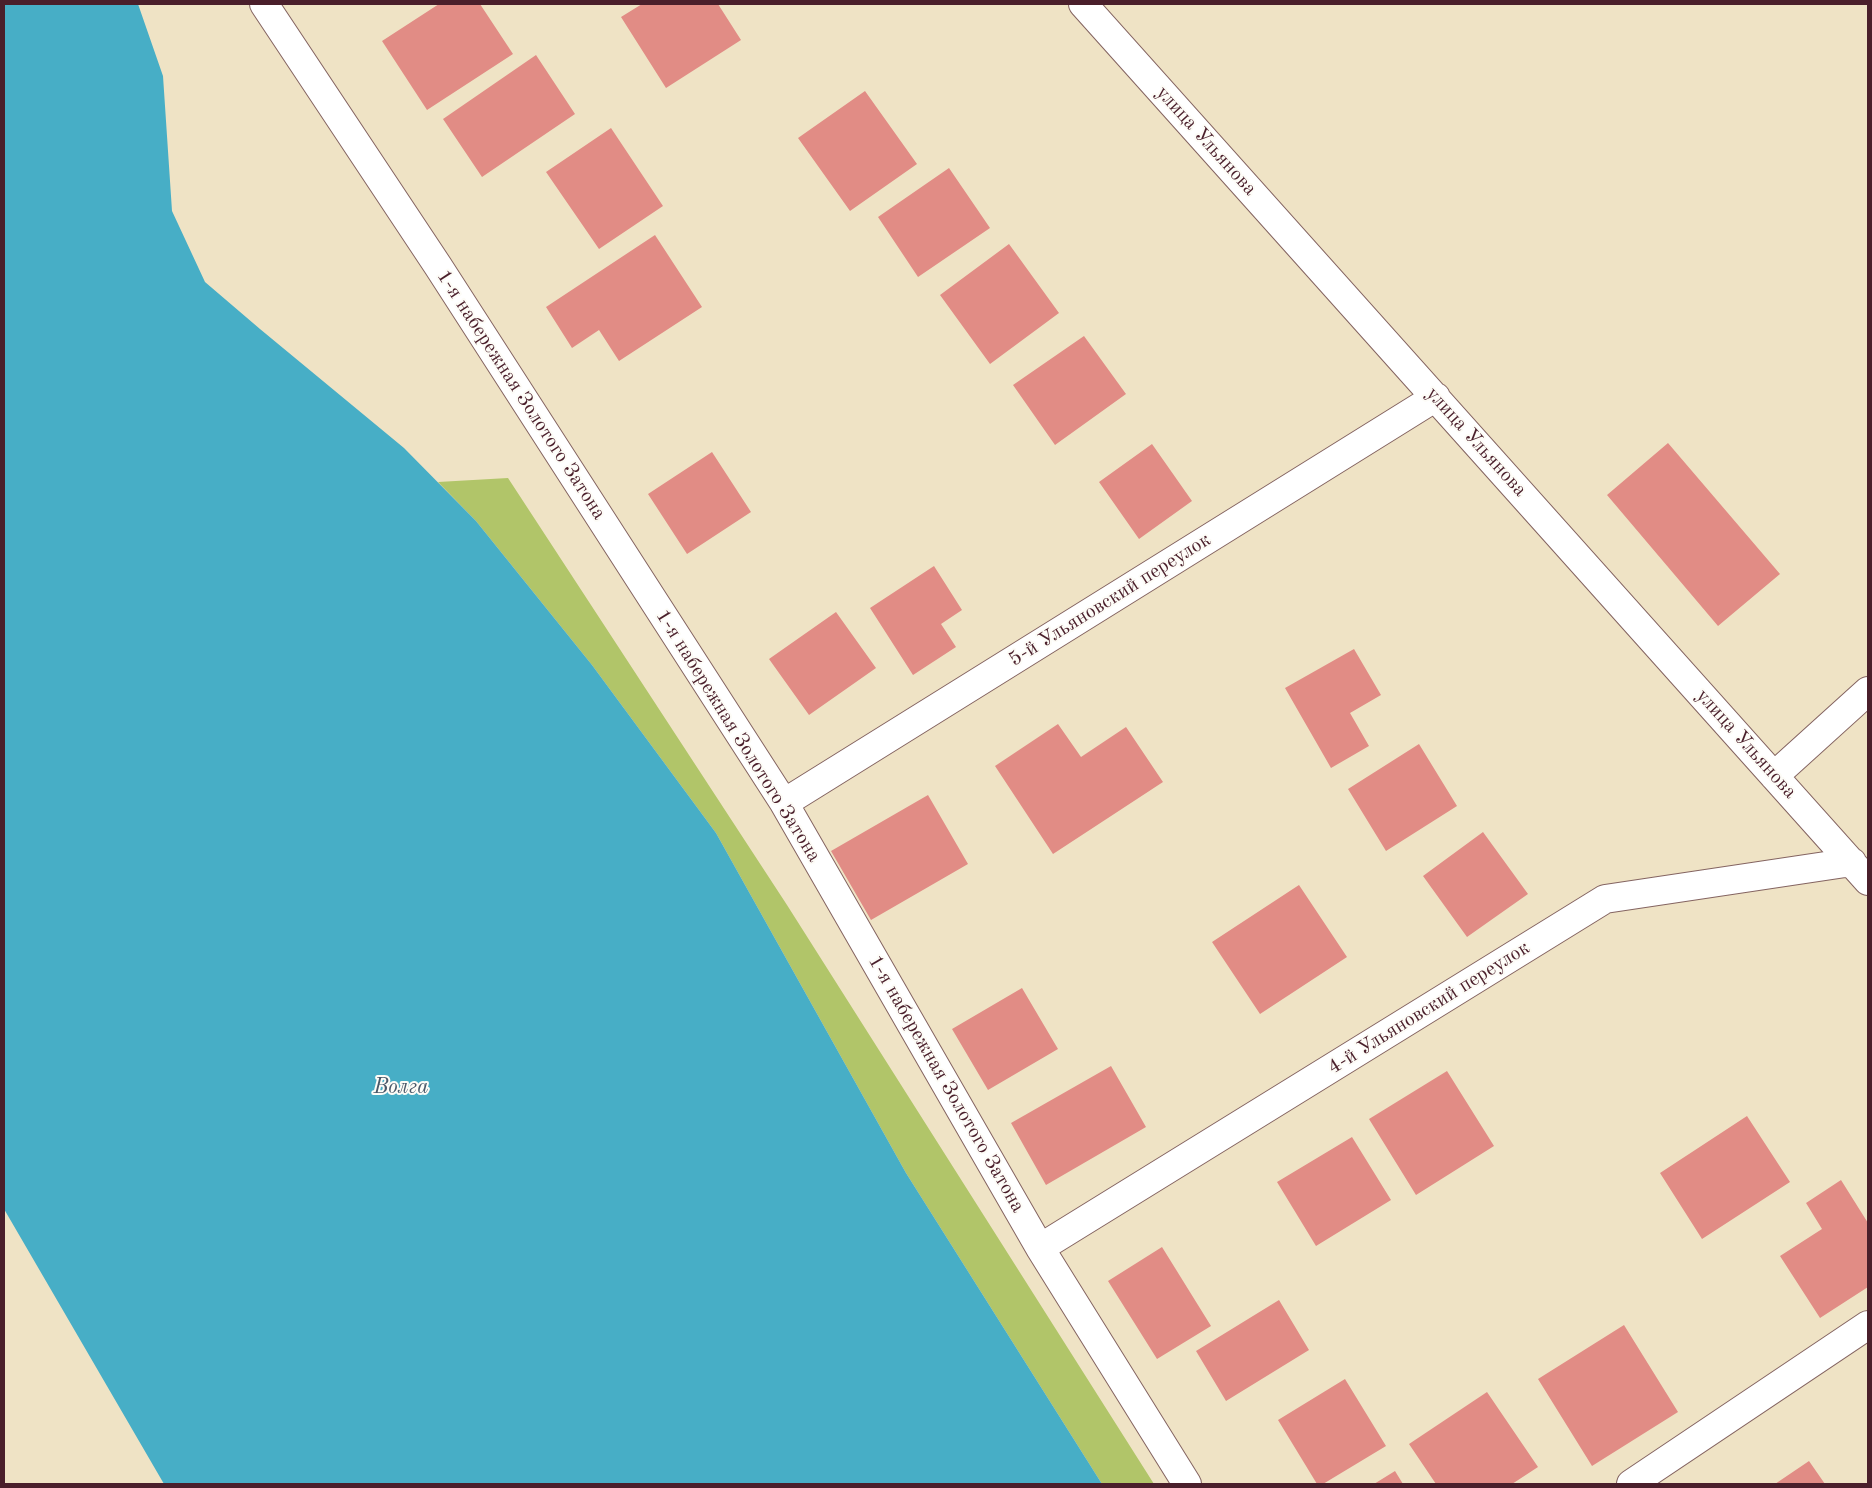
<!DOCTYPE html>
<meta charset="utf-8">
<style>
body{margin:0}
#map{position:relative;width:1872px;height:1488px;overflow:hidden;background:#efe3c5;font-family:"Old Standard TT",serif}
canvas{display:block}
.frame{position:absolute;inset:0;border:5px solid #4a1f2b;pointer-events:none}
</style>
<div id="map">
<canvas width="1872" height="1488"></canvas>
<div class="frame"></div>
</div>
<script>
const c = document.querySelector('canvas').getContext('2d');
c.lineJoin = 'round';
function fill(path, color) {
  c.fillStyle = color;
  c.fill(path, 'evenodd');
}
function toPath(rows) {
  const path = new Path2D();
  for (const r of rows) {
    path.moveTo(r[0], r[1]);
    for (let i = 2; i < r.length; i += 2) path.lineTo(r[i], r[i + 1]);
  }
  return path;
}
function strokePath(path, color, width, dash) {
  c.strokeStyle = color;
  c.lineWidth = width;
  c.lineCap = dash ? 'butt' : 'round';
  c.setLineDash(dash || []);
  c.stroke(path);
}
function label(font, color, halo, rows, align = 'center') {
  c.font = font + ' "Old Standard TT",serif';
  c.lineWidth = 4;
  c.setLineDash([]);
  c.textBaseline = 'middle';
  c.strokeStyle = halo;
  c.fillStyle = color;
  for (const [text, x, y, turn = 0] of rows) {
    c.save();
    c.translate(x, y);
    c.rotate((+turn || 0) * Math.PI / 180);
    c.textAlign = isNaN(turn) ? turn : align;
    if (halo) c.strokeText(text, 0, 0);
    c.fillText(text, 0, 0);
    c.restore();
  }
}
const green = toPath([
 [508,478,787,905,1154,1484,1102,1484,906,1173,716,833,592,665,476,521,438,482]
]);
const water = toPath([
 [4,4,138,4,163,76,172,211,205,282,260,329,404,448,476,521,592,665,716,833,906,1173,1102,1484,164,1484,4,1209]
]);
const building = toPath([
 [439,4,480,4,513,54,427,110,382,41],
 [642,4,718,4,741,40,666,88,621,17],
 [536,55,575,114,482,177,443,119],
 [865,91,917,164,850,211,798,138],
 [611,128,663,206,599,249,546,172],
 [949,168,990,228,918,277,878,217],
 [655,235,702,307,619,361,599,330,572,348,546,307],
 [1009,244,1059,313,990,364,940,295],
 [1084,336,1126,394,1055,445,1013,385],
 [1668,443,1780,574,1718,626,1607,495],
 [1152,444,1192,501,1139,539,1099,482],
 [712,452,751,512,687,554,648,494],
 [934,566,962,610,941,624,956,647,913,675,870,608],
 [836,612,876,668,809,715,769,659],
 [1354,649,1381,695,1350,713,1369,746,1331,768,1285,688],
 [1058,724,1081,757,1126,727,1163,782,1053,854,995,766],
 [1419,744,1457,806,1386,851,1348,789],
 [928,795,968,864,871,920,831,851],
 [1483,832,1528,894,1467,937,1423,876],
 [1299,885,1347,957,1260,1014,1212,942],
 [1022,988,1058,1049,988,1090,952,1029],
 [1111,1066,1146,1127,1046,1185,1011,1123],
 [1447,1071,1494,1146,1416,1195,1369,1119],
 [1747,1116,1790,1182,1702,1239,1660,1173],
 [1352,1137,1391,1200,1316,1246,1277,1182],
 [1841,1180,1868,1223,1868,1287,1820,1318,1780,1256,1822,1229,1806,1203],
 [1162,1247,1211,1326,1157,1359,1108,1281],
 [1279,1300,1309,1350,1226,1401,1196,1351],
 [1624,1325,1678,1412,1592,1466,1538,1379],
 [1345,1379,1386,1446,1323,1484,1317,1484,1278,1420],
 [1487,1392,1538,1467,1512,1484,1436,1484,1409,1444],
 [1809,1461,1825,1484,1775,1484],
 [1395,1471,1403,1484,1374,1484]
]);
const minor = toPath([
 [264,4,438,266,784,803,1040,1248,1187,1484],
 [1083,4,1868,881],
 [1774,776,1868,691],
 [784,803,1436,397],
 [1040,1248,1605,899,1852,862],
 [1631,1484,1868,1325]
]);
const streetNames = [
 ["улица Ульянова",1206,141,48],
 ["1-я набережная Золотого Затона",521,395,57],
 ["улица Ульянова",1476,442,48],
 ["5-й Ульяновский переулок",1110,600,-32],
 ["1-я набережная Золотого Затона",738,736,58],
 ["улица Ульянова",1746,744,48],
 ["4-й Ульяновский переулок",1429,1008,-32],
 ["1-я набережная Золотого Затона",946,1084,60]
];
const waterNames = [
 ["Волга",401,1087]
];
fill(green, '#b1c569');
fill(water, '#47aec6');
fill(building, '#e18c85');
strokePath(minor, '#846461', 30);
strokePath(minor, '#fff', 28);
label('20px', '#4a1f2b', '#fdfcf7', streetNames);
label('italic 21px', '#495869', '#fdfcf7', waterNames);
</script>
